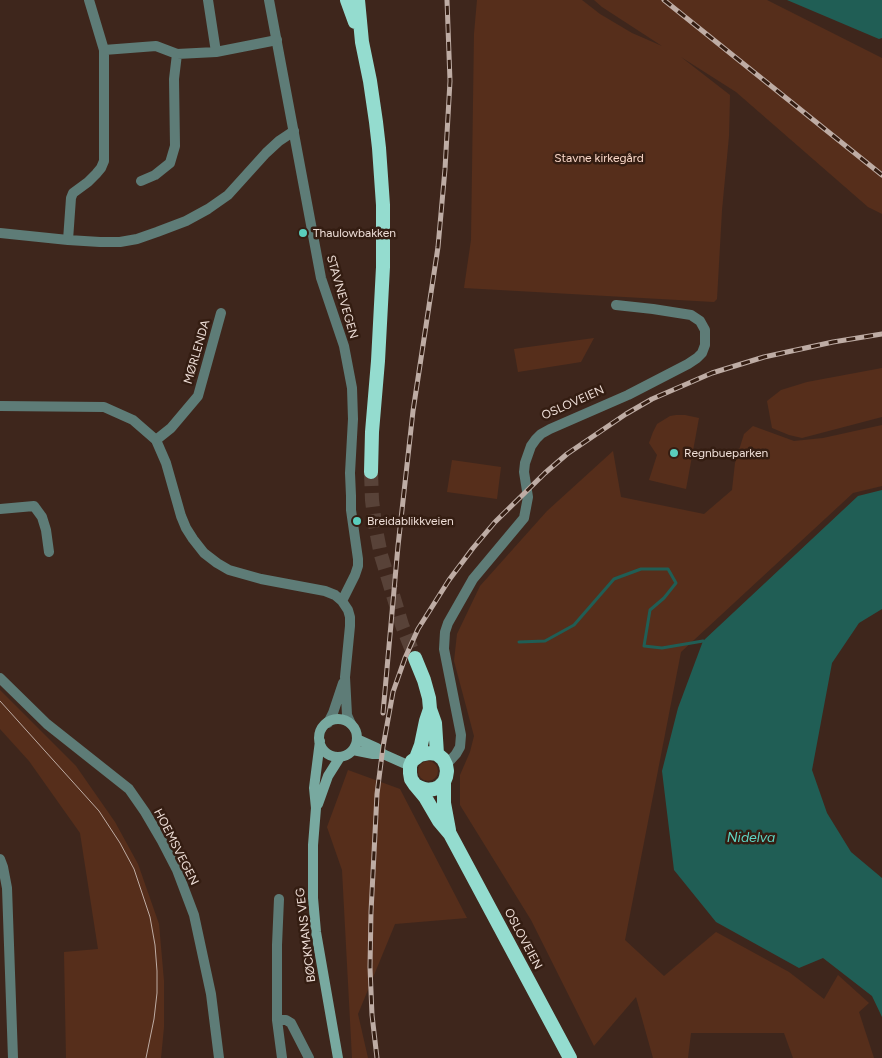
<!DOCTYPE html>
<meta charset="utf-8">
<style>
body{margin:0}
canvas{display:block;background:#3e261c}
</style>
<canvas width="882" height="1058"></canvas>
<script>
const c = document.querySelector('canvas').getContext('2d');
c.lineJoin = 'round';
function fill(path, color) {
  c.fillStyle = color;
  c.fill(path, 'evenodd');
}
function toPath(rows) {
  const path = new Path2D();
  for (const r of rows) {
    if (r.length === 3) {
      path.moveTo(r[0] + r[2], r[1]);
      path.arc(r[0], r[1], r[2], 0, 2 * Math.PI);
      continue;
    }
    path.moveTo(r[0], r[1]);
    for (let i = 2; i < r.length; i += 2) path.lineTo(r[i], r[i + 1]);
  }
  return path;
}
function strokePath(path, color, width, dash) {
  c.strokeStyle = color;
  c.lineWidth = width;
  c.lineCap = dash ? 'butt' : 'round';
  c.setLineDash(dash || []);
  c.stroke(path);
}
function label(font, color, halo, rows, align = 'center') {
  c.font = font + ' Figtree,sans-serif';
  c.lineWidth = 5;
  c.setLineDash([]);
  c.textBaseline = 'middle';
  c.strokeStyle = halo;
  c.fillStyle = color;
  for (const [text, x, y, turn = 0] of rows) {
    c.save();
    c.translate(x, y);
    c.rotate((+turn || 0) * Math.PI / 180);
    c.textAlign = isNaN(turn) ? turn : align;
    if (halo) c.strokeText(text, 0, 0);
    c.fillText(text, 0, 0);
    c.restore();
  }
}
const green = toPath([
 [477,0,582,0,600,14,632,33,662,46,602,7,594,0,767,0,882,58,882,214,868,207,736,92,681,57,730,95,729,136,722,210,717,299,714,302,464,288,471,240,474,34],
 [594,338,581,362,518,372,514,349],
 [882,368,882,417,802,438,789,435,772,428,767,401,781,390,807,382],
 [676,415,685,415,699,418,686,489,649,480,657,455,649,443,653,432,657,424,670,416],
 [882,425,882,486,853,493,681,652,625,940,664,976,716,932,789,972,824,999,838,975,869,1003,859,1012,874,1058,793,1058,784,1033,691,1033,688,1058,653,1058,636,997,594,1046,531,920,460,805,460,775,470,752,474,736,454,661,457,634,480,586,547,511,613,451,621,497,704,514,732,490,735,463,744,434,753,426,794,441,823,438],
 [452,460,501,467,497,499,447,492],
 [0,690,76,766,115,822,138,864,159,924,164,981,164,1027,161,1058,66,1058,64,952,98,949,80,833,29,761,0,729],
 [428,771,10],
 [348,770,400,789,467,918,395,924,358,1014,368,1058,352,1058,342,870,327,827]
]);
const water = toPath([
 [787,0,882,0,882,38,879,39],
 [882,490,882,609,859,623,832,663,812,770,827,813,851,852,882,878,882,1017,872,996,823,958,799,968,716,922,674,870,662,771,678,708,703,641,858,496]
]);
const stream = toPath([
 [519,642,545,641,574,625,614,579,641,569,668,569,676,583,664,598,650,610,644,646,662,648,703,641]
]);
const trunkTunnel = toPath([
 [371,472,372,500,375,525,381,555,402,625,415,658]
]);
const minor = toPath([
 [208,0,216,52],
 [104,50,156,46,177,54,216,52,277,40],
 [141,181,155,175,170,163,175,146,174,79,177,54],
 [0,233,68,240,100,242,120,242,137,239,157,232,186,221,208,209,228,195,266,153,279,141,294,131],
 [68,240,71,198,73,193,88,182,96,174,101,168,104,161,104,50,89,0],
 [156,440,171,428,198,396,221,313],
 [0,509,34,506,42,517,46,530,49,552],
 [0,678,47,724,129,789,145,812,162,841,177,870,194,915,211,994,219,1058],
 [446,765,456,754,460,747,461,735,444,649,445,632,448,623,473,579,524,518,528,497,524,472,525,463,531,446,536,439,541,434,550,429,628,395,688,364,697,358,702,353,705,345,705,330,700,321,691,315,653,309,616,305],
 [0,859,3,867,7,888,13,1058],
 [279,899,277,945,277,1020,286,1020,291,1023,309,1058],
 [277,1020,282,1058]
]);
const tertiary = toPath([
 [269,0,321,278,344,346,352,388,353,419,350,473,351,496,351,510,358,559,358,566,355,575,342,601],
 [0,406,104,407,133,420,156,440,166,463,181,516,186,528,193,539,204,553,217,563,229,570,261,579,325,591,335,595,342,601,348,610,350,617,350,626,345,677,347,715,351,724],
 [328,723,333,713,343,683]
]);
const secondary = toPath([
 [338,738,19],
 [357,739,377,748,383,754,410,766],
 [320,741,314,788,316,808,313,845,313,898,316,932,338,1058],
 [353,750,373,754,383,754],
 [318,804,328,776,340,757]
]);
const trunk = toPath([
 [347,0,355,22],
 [358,0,362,42,370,81,376,122,379,148,383,205,383,267,378,361,372,432,371,472],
 [415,658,424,680,429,698,430,709,435,723,437,754],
 [416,758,421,745,426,721,430,709],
 [444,782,444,803,449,830],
 [415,785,421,788,427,790,434,789,439,787,444,782,446,777,447,771,446,765,443,759,437,754,430,753,420,755,412,761,410,766,410,773,411,779,415,785,425,797,439,821,450,834,570,1058]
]);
const tram = toPath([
 [0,701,99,811,120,843,134,869,150,917,155,945,157,971,157,993,154,1019,146,1058]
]);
const rail = toPath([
 [664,0,882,175],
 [383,713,398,546,413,411,438,247,445,169,450,81,447,0],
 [377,1058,372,1015,370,967,371,912,377,794,383,747,393,692,405,658,418,629,449,580,473,548,495,522,545,473,567,454,626,414,652,399,712,373,764,357,833,342,882,334]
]);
const markers = [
 [303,233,5,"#5acebd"],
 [674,453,5,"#5acebd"],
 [357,521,5,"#5acebd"]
];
const parkNames = [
 ["Stavne kirkegård",599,158]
];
const poiNames = [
 ["Thaulowbakken",313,233],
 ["Regnbueparken",684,453],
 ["Breidablikkveien",367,521]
];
const streetNames = [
 ["STAVNEVEGEN",342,297,74],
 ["MØRLENDA",197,352,-74],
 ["OSLOVEIEN",573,403,-24],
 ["HOEMSVEGEN",176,847,63],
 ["BØCKMANS VEG",306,935,-97],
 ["OSLOVEIEN",523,939,62]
];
const waterNames = [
 ["Nidelva",751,838]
];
fill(green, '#562e1b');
fill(water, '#205e55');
strokePath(stream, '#205e55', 3);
strokePath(trunkTunnel, '#584238', 14, [14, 7]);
strokePath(minor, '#5e7c77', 10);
strokePath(tertiary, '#5e7c77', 10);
strokePath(secondary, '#78a9a0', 10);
strokePath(trunk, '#94dccf', 14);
strokePath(tram, '#beaca4', 1);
strokePath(rail, '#beaca4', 5);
strokePath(rail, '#341d12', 3, [9]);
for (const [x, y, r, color] of markers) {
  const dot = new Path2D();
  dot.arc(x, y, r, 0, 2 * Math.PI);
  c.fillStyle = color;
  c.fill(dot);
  strokePath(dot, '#341d12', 2);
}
label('12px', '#fbd8c9', '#341d12', parkNames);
label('12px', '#eeded7', '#341d12', poiNames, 'left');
label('12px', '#eeded7', '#341d12', streetNames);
label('italic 14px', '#60d7c5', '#341d12', waterNames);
</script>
